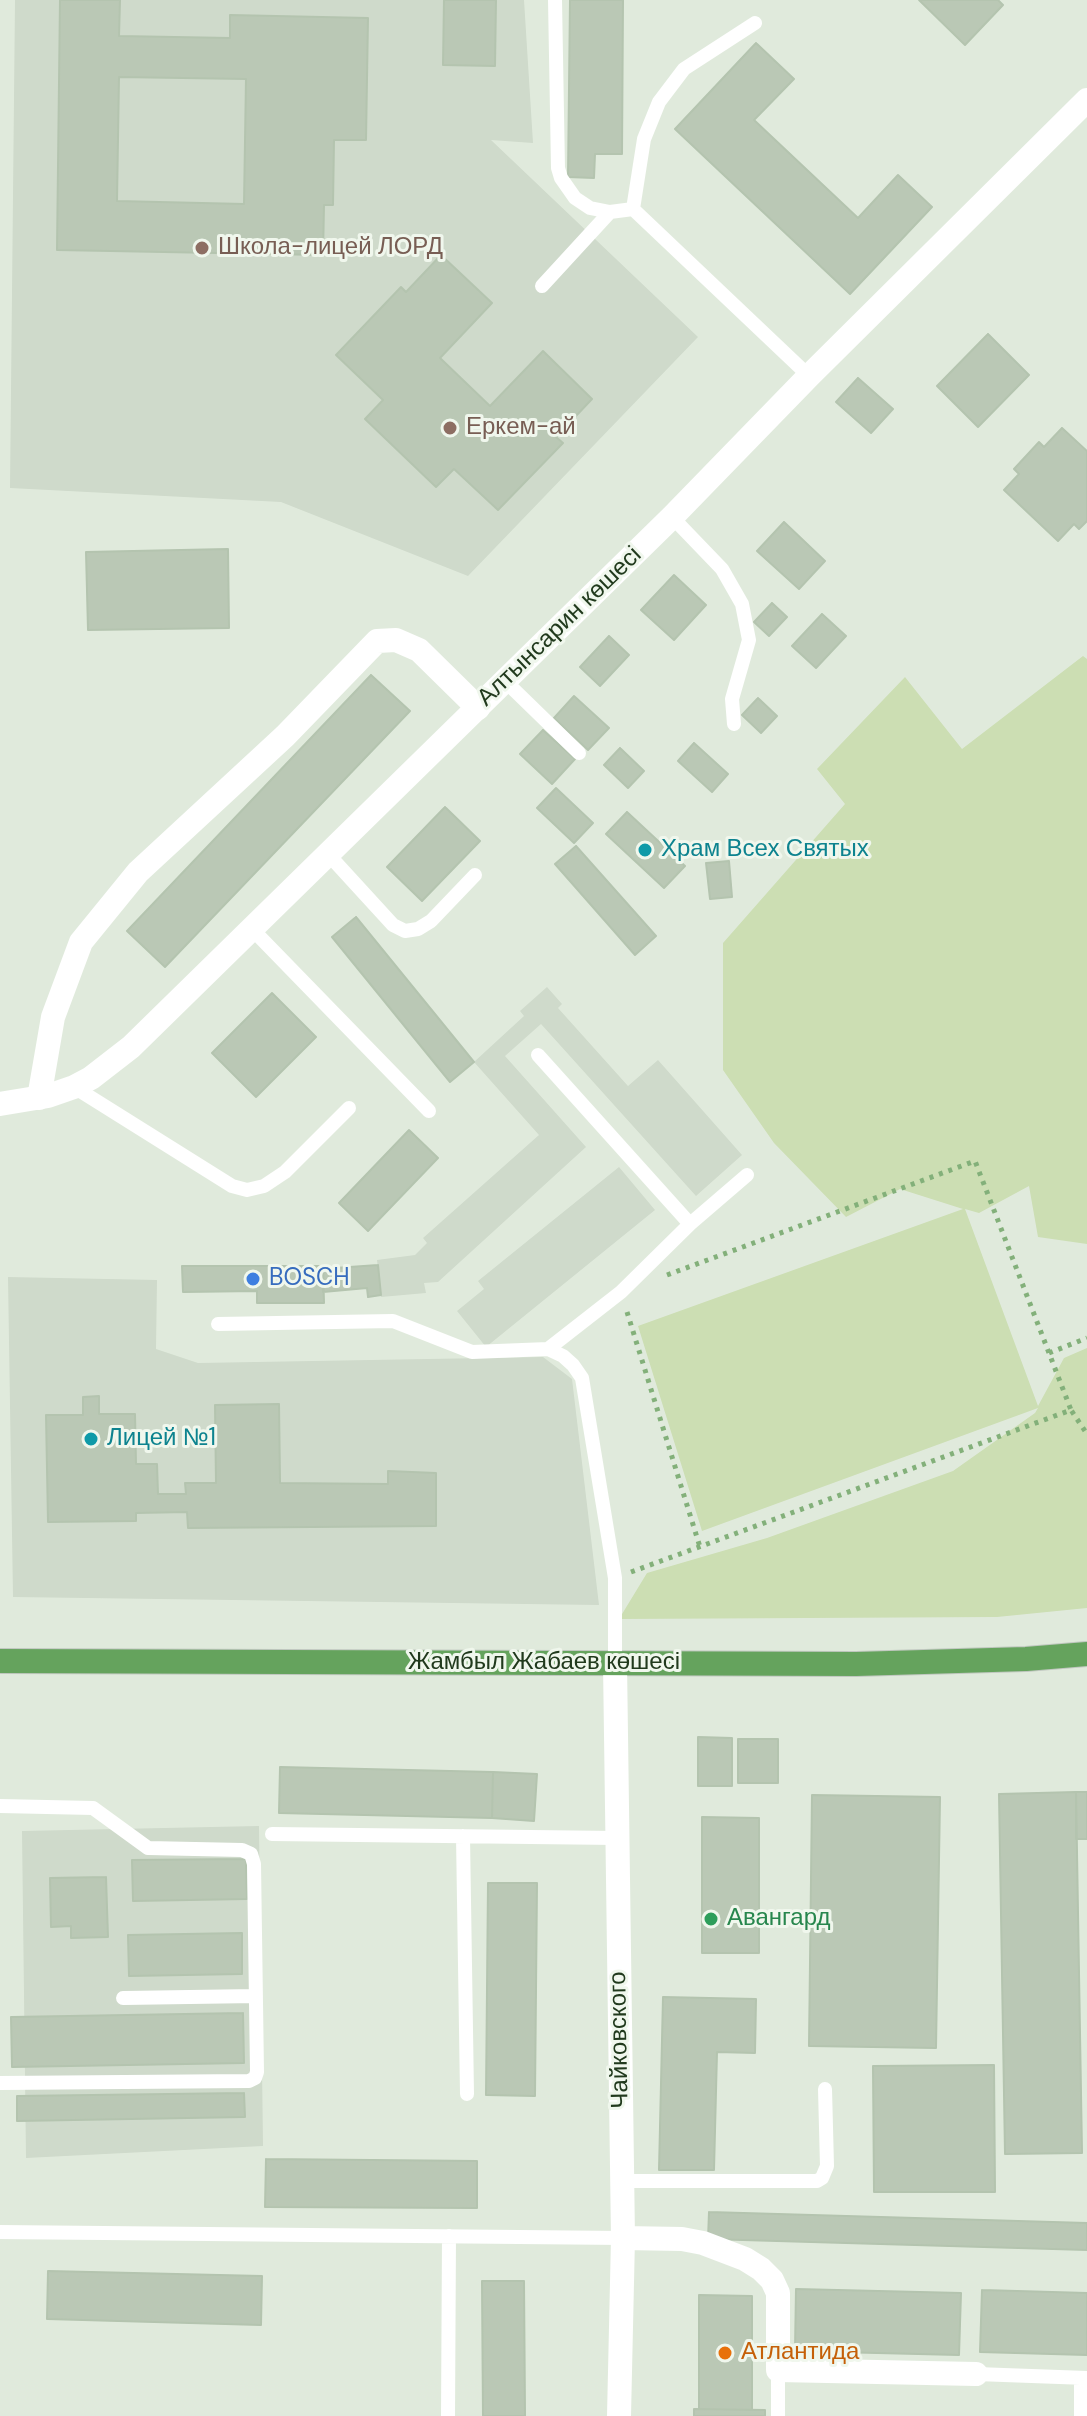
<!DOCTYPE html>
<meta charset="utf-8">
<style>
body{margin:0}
canvas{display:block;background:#e0eadc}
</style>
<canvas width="1087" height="2416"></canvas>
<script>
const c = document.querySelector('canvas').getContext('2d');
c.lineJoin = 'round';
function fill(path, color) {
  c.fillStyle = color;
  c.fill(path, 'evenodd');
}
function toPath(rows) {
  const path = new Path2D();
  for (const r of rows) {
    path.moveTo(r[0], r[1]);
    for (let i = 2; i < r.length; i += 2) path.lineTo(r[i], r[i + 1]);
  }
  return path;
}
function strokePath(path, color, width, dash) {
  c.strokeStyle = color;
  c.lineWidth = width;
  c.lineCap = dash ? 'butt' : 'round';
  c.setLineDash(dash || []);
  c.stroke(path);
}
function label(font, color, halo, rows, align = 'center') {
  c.font = font + ' "DM Sans",sans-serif';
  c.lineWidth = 6;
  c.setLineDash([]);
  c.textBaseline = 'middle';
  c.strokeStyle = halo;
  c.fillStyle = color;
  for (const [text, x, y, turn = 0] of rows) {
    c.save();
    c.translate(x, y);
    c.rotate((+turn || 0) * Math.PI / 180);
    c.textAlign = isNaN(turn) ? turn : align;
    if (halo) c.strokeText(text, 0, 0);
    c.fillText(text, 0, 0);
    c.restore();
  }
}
const built = toPath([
 [15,0,524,0,533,143,491,140,698,337,468,576,281,502,10,488],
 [547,987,562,1004,558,1008,628,1086,658,1060,742,1155,696,1196,541,1024,505,1056,586,1147,438,1282,424,1283,426,1293,381,1297,377,1260,415,1255,427,1243,423,1238,539,1135,474,1062,524,1016,520,1011],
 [619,1167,655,1210,486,1347,457,1311,484,1289,478,1281],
 [8,1277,157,1280,156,1349,198,1363,543,1357,572,1379,599,1605,13,1597],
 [259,1826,263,2146,26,2158,22,1831]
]);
const green = toPath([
 [1083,656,1087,659,1087,1244,1038,1237,1029,1186,979,1213,965,1209,1038,1406,1064,1358,1087,1348,1087,1608,997,1617,619,1619,647,1573,767,1538,953,1471,1035,1413,1038,1408,702,1531,638,1326,963,1209,900,1189,846,1217,774,1143,723,1070,723,943,845,804,817,769,905,677,962,749]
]);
const building = toPath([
 [60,0,120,0,119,36,230,38,230,15,368,18,366,140,334,140,333,205,324,205,323,255,57,250,60,0],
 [119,77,246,79,244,204,117,201,119,77],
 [444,0,496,0,495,66,443,65,444,0],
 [570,0,623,0,622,154,595,154,594,178,568,177,570,0],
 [919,0,998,0,1003,5,965,45,919,0],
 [756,43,794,79,754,120,858,218,898,175,932,207,850,294,675,129,756,43],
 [441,255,492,303,440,358,490,406,543,351,592,399,556,437,563,443,498,510,454,469,436,487,365,419,383,400,336,355,401,287,406,292,441,255],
 [988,334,1029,375,978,427,937,386,988,334],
 [858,378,893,409,871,433,836,402,858,378],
 [1062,428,1087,451,1087,521,1079,529,1074,524,1058,541,1004,490,1019,474,1014,469,1039,442,1044,447,1062,428],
 [784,522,825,561,799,589,757,551,784,522],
 [228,549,229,628,88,630,86,552,228,549],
 [674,575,706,605,674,640,641,610,674,575],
 [772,603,787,617,769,636,754,622,772,603],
 [822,614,846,636,816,668,792,646,822,614],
 [609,636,629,655,600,686,580,667,609,636],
 [371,675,410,711,165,967,127,931,371,675],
 [574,696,609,728,588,750,554,718,574,696],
 [758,698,777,716,761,733,742,715,758,698],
 [543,730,575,759,552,784,520,754,543,730],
 [694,743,728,774,712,792,678,761,694,743],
 [620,748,644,771,628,788,604,765,620,748],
 [556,788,593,823,574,843,537,808,556,788],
 [445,807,480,841,422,901,387,867,445,807],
 [627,812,685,866,664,888,606,834,627,812],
 [576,846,656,936,635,955,555,864,576,846],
 [729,861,732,897,710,899,706,863,729,861],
 [356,917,474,1062,450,1082,332,937,356,917],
 [272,993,316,1037,256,1097,212,1053,272,993],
 [409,1130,438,1158,368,1231,339,1203,409,1130],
 [378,1265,381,1295,368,1297,367,1288,323,1292,321,1269,378,1265],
 [182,1266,323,1266,324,1303,257,1303,257,1291,183,1292,182,1266],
 [99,1396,99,1414,135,1414,136,1464,157,1464,158,1494,186,1494,185,1483,216,1483,215,1405,279,1404,280,1483,388,1484,388,1471,436,1473,436,1526,188,1528,187,1512,136,1513,136,1521,48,1522,46,1415,83,1415,83,1397,99,1396],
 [698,1737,732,1738,732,1786,698,1786,698,1737],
 [738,1739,778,1739,778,1783,738,1783,738,1739],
 [280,1767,493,1772,492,1818,279,1813,280,1767],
 [493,1772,537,1774,534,1821,492,1818,493,1772],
 [1076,1792,1087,1792,1087,1839,1076,1839,1076,1792],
 [1076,1792,1082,2153,1005,2154,999,1794,1076,1792],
 [812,1795,940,1797,936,2048,809,2046,812,1795],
 [702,1817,759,1818,759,1953,702,1953,702,1817],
 [246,1859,247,1899,133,1901,132,1860,246,1859],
 [106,1877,108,1937,71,1938,71,1926,51,1927,50,1878,106,1877],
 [488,1883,537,1883,535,2096,486,2095,488,1883],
 [242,1933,242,1974,129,1976,128,1935,242,1933],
 [663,1997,756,1999,755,2053,717,2052,714,2170,659,2170,663,1997],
 [243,2013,244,2063,12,2067,11,2017,243,2013],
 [994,2065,995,2192,874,2192,873,2066,994,2065],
 [244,2093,245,2117,17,2121,17,2096,244,2093],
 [266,2159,477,2161,477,2208,265,2207,266,2159],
 [709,2212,1087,2223,1087,2250,708,2239,709,2212],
 [48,2271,262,2276,261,2325,47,2319,48,2271],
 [482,2281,524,2281,525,2416,483,2416,482,2281],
 [796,2289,961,2293,959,2355,795,2351,796,2289],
 [982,2290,1087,2293,1087,2355,980,2352,982,2290],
 [699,2295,752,2296,752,2410,699,2409,699,2295],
 [694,2409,765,2410,765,2416,694,2416,694,2409]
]);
const path = toPath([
 [667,1275,975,1161,1071,1410],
 [627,1312,700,1547],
 [1049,1353,1087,1338],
 [631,1572,1071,1410,1087,1434]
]);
const service = toPath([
 [555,0,558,168,561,178,575,198,590,208,610,212,633,209],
 [755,23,684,69,659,102,644,139,633,209,809,376],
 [542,286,610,212],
 [672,517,722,569,742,604,749,640,732,699,734,724],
 [505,681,579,753],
 [328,854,393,925,405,931,418,929,431,921,475,875],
 [253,930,429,1111],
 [538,1055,690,1224],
 [74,1087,232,1186,247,1190,264,1186,285,1172,349,1108],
 [218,1324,393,1321,472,1352,548,1349,563,1356,573,1365,582,1378,615,1578,615,1663],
 [548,1349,621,1292,690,1224,747,1175],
 [0,1806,93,1808,148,1848,242,1850,251,1854,254,1864,257,2072,255,2078,249,2081,0,2083],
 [272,1834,617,1838],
 [463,1836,467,2094],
 [123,1998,256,1996],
 [622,2181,817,2181,822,2178,827,2166,825,2089],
 [0,2232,623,2238],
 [778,2370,778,2416],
 [976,2374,1087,2378],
 [1081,2378,1081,2416],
 [448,2416,449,2236]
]);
const minor = toPath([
 [39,1098,53,1017,81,942,138,872,285,736,377,641,396,640,419,650,478,708],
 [615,1663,623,2238,619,2416],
 [623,2238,682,2239,703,2243,745,2259,761,2269,772,2280,778,2293,778,2370,976,2374]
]);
const tertiary = toPath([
 [0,1104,48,1096,74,1087,91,1078,131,1047,672,517,809,376,1087,100]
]);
const primary = toPath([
 [0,1661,856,1664,1026,1659,1087,1654]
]);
const markers = [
 [202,248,8,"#8d6e63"],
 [450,428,8,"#8d6e63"],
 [645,850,8,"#0f9aa8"],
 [253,1279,8,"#3f7fe0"],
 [91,1439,8,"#0f9aa8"],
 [711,1919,8,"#2e9e5b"],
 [725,2353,8,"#e8710a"]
];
const educationNames = [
 ["Школа-лицей ЛОРД",218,248],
 ["Еркем-ай",466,428]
];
const streetNames = [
 ["Алтынсарин көшесі",560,627,-44],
 ["Жамбыл Жабаев көшесі",544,1663],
 ["Чайковского",620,2040,-91]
];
const cultureNames = [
 ["Храм Всех Святых",661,850],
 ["Лицей №1",107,1439]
];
const shopNames = [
 ["BOSCH",269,1279]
];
const leisureNames = [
 ["Авангард",727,1919]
];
const foodNames = [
 ["Атлантида",741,2353]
];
fill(built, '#cfdacb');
fill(green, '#ccdeb3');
fill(building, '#bac8b5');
strokePath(building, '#b4c4af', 2);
strokePath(primary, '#c1c8c0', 26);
strokePath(path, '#83b07a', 5, [4, 6]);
strokePath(service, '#fff', 14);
strokePath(minor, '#fff', 24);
strokePath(tertiary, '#fff', 24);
strokePath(primary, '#65a35d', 24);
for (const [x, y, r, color] of markers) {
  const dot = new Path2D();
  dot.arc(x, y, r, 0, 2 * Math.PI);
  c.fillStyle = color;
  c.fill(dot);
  strokePath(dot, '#f0f7ed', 3);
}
label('24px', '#785e54', '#f0f7ed', educationNames, 'left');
label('24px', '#213a1d', '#f0f7ed', streetNames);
label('24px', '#0d838f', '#f0f7ed', cultureNames, 'left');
label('24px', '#366cbe', '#f0f7ed', shopNames, 'left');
label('24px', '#27864d', '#f0f7ed', leisureNames, 'left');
label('24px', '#c56008', '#f0f7ed', foodNames, 'left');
</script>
